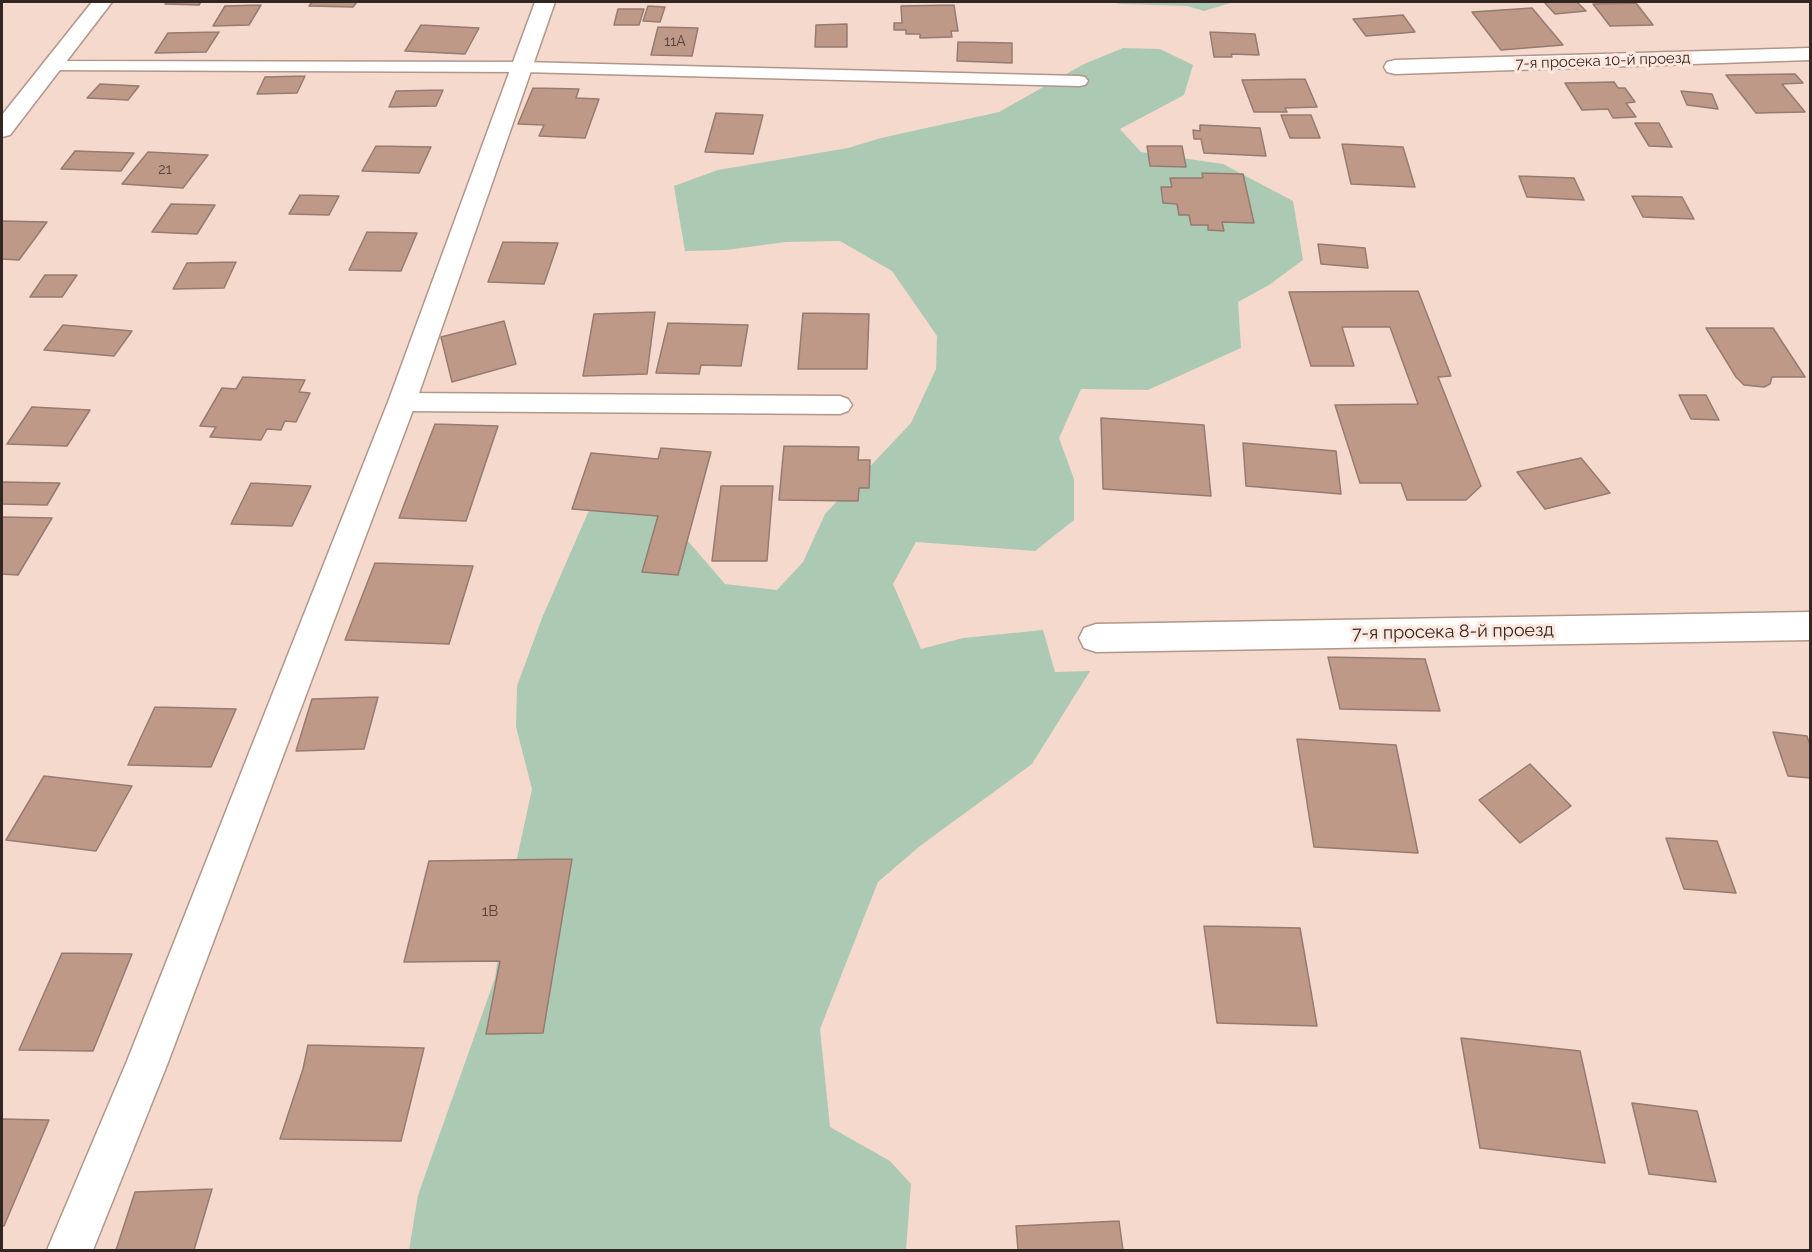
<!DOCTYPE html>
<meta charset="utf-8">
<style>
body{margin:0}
#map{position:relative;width:1812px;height:1252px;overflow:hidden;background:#f6d9cd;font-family:Raleway,sans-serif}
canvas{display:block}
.frame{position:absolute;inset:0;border:3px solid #312622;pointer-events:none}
</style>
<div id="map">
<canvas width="1812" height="1252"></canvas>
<div class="frame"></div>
</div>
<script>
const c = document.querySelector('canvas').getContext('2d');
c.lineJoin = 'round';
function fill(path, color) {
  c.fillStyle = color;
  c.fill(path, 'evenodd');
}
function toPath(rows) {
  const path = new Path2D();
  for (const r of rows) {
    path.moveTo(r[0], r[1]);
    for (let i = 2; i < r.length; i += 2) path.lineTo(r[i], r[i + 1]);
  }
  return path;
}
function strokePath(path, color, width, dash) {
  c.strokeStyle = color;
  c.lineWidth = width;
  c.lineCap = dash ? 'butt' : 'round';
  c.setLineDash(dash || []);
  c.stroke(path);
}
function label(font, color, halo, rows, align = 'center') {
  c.font = font + ' Raleway,sans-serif';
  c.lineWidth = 6;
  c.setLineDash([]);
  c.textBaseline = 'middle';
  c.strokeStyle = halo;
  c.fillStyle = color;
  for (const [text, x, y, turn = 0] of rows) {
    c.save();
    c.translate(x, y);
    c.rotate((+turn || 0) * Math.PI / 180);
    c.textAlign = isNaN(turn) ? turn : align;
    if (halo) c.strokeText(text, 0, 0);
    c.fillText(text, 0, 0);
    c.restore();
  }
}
const green = toPath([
 [1108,2,1234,2,1204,11,1187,6,1122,4],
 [1123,48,1160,49,1193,65,1184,95,1120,129,1141,152,1223,164,1293,201,1303,260,1269,285,1238,302,1241,348,1148,390,1081,389,1059,438,1074,479,1074,520,1035,551,916,542,893,584,921,649,963,638,1043,630,1055,672,1090,671,1032,764,920,846,878,882,820,1029,830,1127,890,1161,911,1184,906,1250,409,1250,418,1195,495,978,503,923,532,789,516,727,517,686,542,618,593,501,655,473,687,540,725,584,777,590,803,562,825,514,911,423,936,369,937,336,892,271,840,241,786,242,726,250,685,251,674,186,718,170,848,148,881,138,999,112,1084,64]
]);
const building = toPath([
 [167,2,201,2,199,5,165,4,167,2],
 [312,2,357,2,353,7,309,6,312,2],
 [1544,2,1577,2,1586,11,1555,14,1544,2],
 [1636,3,1653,25,1610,26,1593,4,1636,3],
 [261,5,249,25,213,26,225,6,261,5],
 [954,5,958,31,951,31,952,37,920,38,920,34,906,34,906,30,894,30,894,23,902,23,901,6,954,5],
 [648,6,665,7,660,22,643,21,648,6],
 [1532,8,1563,45,1501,50,1472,12,1532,8],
 [618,9,644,9,639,25,614,25,618,9],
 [1403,15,1415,32,1366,36,1353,19,1403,15],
 [847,24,847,47,815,47,816,25,847,24],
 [421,25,479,28,465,54,405,51,421,25],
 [658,27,698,28,692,56,651,55,658,27],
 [219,32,206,52,155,53,168,33,219,32],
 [1210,32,1255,34,1259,55,1231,54,1232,57,1214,57,1210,32],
 [958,42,1012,43,1012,63,957,61,958,42],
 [1795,74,1803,83,1782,84,1805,112,1756,113,1726,75,1795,74],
 [305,76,297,93,257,94,265,77,305,76],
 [1305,79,1317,107,1285,108,1287,112,1254,112,1242,80,1305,79],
 [1614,82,1618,88,1625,88,1635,102,1626,103,1636,117,1613,118,1608,109,1582,110,1565,83,1614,82],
 [100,84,139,86,128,100,87,98,100,84],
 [533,88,579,89,576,98,599,99,585,138,539,136,544,125,518,124,533,88],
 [443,90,436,106,389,107,396,91,443,90],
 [1681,91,1712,94,1718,109,1687,105,1681,91],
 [716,113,763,115,753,154,705,152,716,113],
 [1281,115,1311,115,1320,138,1290,138,1281,115],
 [1635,123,1659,123,1672,147,1649,146,1635,123],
 [1200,125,1260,128,1266,156,1204,153,1201,139,1194,139,1193,130,1200,131,1200,125],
 [1342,144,1403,147,1415,187,1351,184,1342,144],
 [376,146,431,147,419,173,362,171,376,146],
 [1147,146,1182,146,1186,167,1150,166,1147,146],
 [75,151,134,153,121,171,61,169,75,151],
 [148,152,208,155,183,188,122,184,148,152],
 [1202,173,1243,174,1254,223,1222,222,1224,231,1208,230,1208,225,1191,225,1189,215,1179,215,1177,204,1163,203,1161,187,1172,187,1170,178,1203,178,1202,173],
 [1519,176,1574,178,1584,200,1527,197,1519,176],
 [300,195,339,196,329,215,289,214,300,195],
 [1632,196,1682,197,1694,219,1643,217,1632,196],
 [171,204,215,205,197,234,152,232,171,204],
 [2,221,47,222,19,260,2,259,2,221],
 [367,232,417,233,401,271,349,270,367,232],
 [503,242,558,243,544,284,488,282,503,242],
 [1318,244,1365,248,1368,268,1321,264,1318,244],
 [236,262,224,288,173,289,187,263,236,262],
 [45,275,77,275,62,297,30,297,45,275],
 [1418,291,1451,376,1438,377,1481,486,1466,500,1407,500,1401,483,1360,483,1335,405,1418,404,1390,327,1342,327,1354,366,1311,366,1289,292,1418,291],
 [655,312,647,374,583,376,594,314,655,312],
 [803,313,869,314,867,369,798,369,803,313],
 [504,321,516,364,452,382,441,337,504,321],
 [668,323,748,325,741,366,701,365,699,374,656,373,668,323],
 [63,325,132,331,114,356,44,350,63,325],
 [1706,328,1773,328,1805,377,1772,377,1770,384,1764,387,1744,385,1736,377,1706,328],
 [243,377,305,380,299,392,310,393,296,422,285,421,281,430,267,429,261,440,210,437,216,427,200,426,222,388,236,389,243,377],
 [1679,395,1706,395,1719,420,1691,419,1679,395],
 [32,407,90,410,67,446,7,444,32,407],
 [1101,418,1204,425,1211,496,1103,489,1101,418],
 [435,424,498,426,466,521,399,518,435,424],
 [1243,443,1336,451,1341,494,1246,486,1243,443],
 [784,446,859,447,858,460,870,460,869,488,859,488,858,501,779,500,784,446],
 [661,448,711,452,678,575,642,572,658,516,572,509,591,453,658,459,661,448],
 [1581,458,1610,493,1545,509,1517,472,1581,458],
 [2,482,60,483,47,505,2,504,2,482],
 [251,483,311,486,292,526,231,524,251,483],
 [721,486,773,486,767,561,712,561,721,486],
 [2,517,52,518,18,575,2,574,2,517],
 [375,563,473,566,449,644,345,640,375,563],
 [1328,657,1425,659,1440,711,1340,709,1328,657],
 [378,697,364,749,296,751,312,699,378,697],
 [155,707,236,709,211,767,128,765,155,707],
 [1773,732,1807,736,1810,745,1810,778,1788,776,1773,732],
 [1297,739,1396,745,1418,853,1314,847,1297,739],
 [1530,764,1571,806,1520,843,1479,800,1530,764],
 [44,776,132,786,96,851,6,840,44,776],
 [1666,838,1717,841,1736,893,1684,889,1666,838],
 [572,859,543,1033,486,1034,500,961,404,962,429,861,572,859],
 [1204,926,1300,928,1317,1026,1217,1023,1204,926],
 [62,953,132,954,93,1051,19,1050,62,953],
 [1461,1038,1580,1051,1605,1163,1480,1148,1461,1038],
 [308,1045,424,1048,401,1141,280,1139,303,1069,308,1045],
 [1632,1103,1697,1111,1716,1182,1649,1174,1632,1103],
 [2,1119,49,1120,4,1226,2,1226,2,1119],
 [212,1189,194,1250,116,1250,135,1192,212,1189],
 [1119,1221,1123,1250,1018,1250,1016,1226,1119,1221]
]);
const lane = toPath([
 [53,61,522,62,1079,76,1085,77,1088,81,1085,85,1079,86,522,72,47,70,44,66,47,62,53,61],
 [402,393,840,396,848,399,852,405,848,411,840,414,402,411,394,408,390,402,394,396,402,393]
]);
const street = toPath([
 [92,2,112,2,10,135,2,137,2,115,92,2],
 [535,2,555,2,416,402,167,1065,93,1250,47,1250,127,1061,388,402,535,2],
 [1810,48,1810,60,1395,74,1387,72,1384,67,1387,62,1395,60,1810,48],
 [1810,612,1810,640,1096,652,1084,648,1079,638,1084,628,1096,624,1810,612]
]);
const farNumbernames = [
 ["11А",675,42],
 ["21",165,170]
];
const farStreetnames = [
 ["7-я просека 10-й проезд",1603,61,-2]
];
const numberNames = [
 ["1В",490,911]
];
const streetNames = [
 ["7-я просека 8-й проезд",1453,632,-1]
];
fill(green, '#accab3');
fill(building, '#bf9988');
strokePath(building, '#957b70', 1.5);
strokePath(lane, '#b1968a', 3);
strokePath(street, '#b1968a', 3);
fill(lane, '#fff');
fill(street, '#fff');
label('14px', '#54433c', null, farNumbernames);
label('15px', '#312622', '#ffe7dd', farStreetnames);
label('15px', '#54433c', null, numberNames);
label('18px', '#312622', '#ffe7dd', streetNames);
</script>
